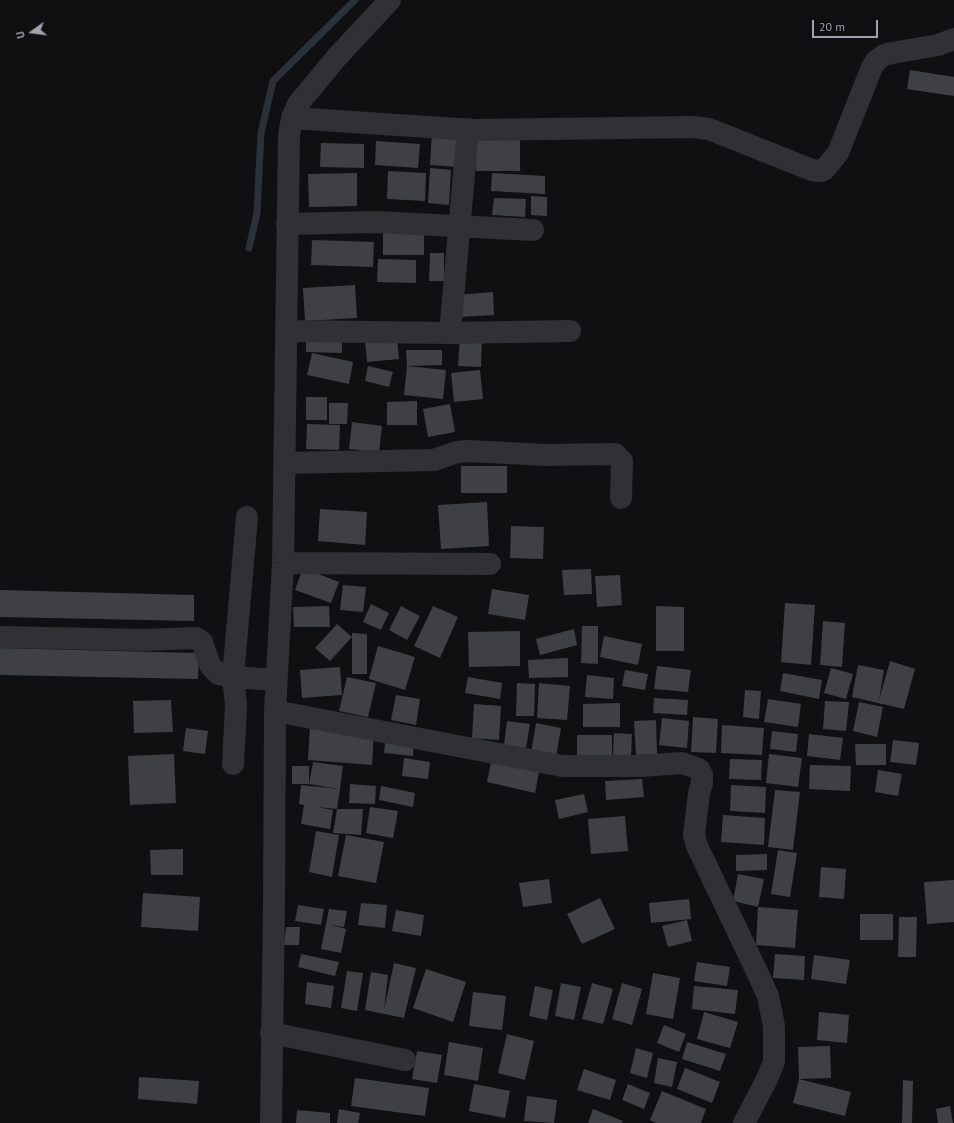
<!DOCTYPE html>
<style>
body{margin:0}
#map{position:relative;width:954px;height:1123px;overflow:hidden;background:#100f11;font-family:"PT Sans",sans-serif}
canvas{display:block}
.north{position:absolute;left:12px;top:12px;width:40px;height:40px;-webkit-text-stroke:3px #0b0b0c;paint-order:stroke;rotate:256deg;font-size:11px;font-weight:700;line-height:16px;text-align:center;color:#a2a5b0}
.north::after{content:'';display:block;margin:auto;width:14px;height:18px;background:#a2a5b0;clip-path:polygon(50% 0,100% 100%,50% 72%,0 100%)}
.scale{position:absolute;left:812px;top:20px;width:66px;height:18px;box-sizing:border-box;border:2px solid #a2a5b0;border-top:0;padding-left:5px;font-size:12px;line-height:14px;white-space:nowrap;color:#a2a5b0;-webkit-text-stroke:3px #0b0b0c;paint-order:stroke}
</style>
<div id="map">
<canvas width="954" height="1123"></canvas>
<div class="north">U</div>
<div class="scale">20 m</div>
</div>
<script>
const c = document.querySelector('canvas').getContext('2d');
c.lineJoin = 'round';
function toPath(rows) {
  const path = new Path2D();
  for (const r of rows) {
    path.moveTo(r[0], r[1]);
    for (let i = 2; i < r.length; i += 2) path.lineTo(r[i], r[i + 1]);
  }
  return path;
}
function strokePath(path, color, width, dash) {
  c.strokeStyle = color;
  c.lineWidth = width;
  c.lineCap = dash ? 'butt' : 'round';
  c.setLineDash(dash || []);
  c.stroke(path);
}
function fill(path, color) {
  c.fillStyle = color;
  c.fill(path, 'evenodd');
}
const stream = toPath([
 [249,248,257,213,261,133,273,81,355,0]
]);
const building = toPath([
 [910,70,954,77,954,96,907,89],
 [432,131,459,133,456,167,430,165],
 [476,137,520,138,520,171,476,171],
 [376,141,420,144,418,168,375,165],
 [321,143,364,144,364,168,320,167],
 [430,168,451,170,449,205,428,203],
 [388,171,426,173,425,201,387,199],
 [357,173,357,206,309,207,308,174],
 [492,173,545,176,545,194,491,191],
 [531,196,547,197,547,216,531,215],
 [494,198,526,199,525,217,492,215],
 [383,233,424,234,424,255,383,255],
 [312,240,374,242,373,267,311,265],
 [430,253,444,253,444,281,429,281],
 [378,259,416,260,416,283,377,282],
 [355,285,357,318,305,321,303,288],
 [493,292,494,315,457,317,456,295],
 [460,335,482,336,481,367,458,366],
 [306,337,342,337,342,353,306,352],
 [397,338,399,359,367,362,365,340],
 [406,350,442,350,442,365,407,366],
 [312,353,353,362,349,384,307,375],
 [368,366,393,372,389,387,365,381],
 [407,366,446,370,443,399,404,395],
 [480,370,483,399,454,402,451,373],
 [306,397,327,397,327,420,306,420],
 [417,401,417,425,387,425,387,402],
 [329,403,348,403,347,424,329,424],
 [450,404,455,432,428,437,423,409],
 [352,422,382,426,379,452,349,449],
 [307,424,340,425,339,450,306,449],
 [461,466,507,466,507,493,461,493],
 [487,502,489,546,441,549,438,505],
 [320,509,367,512,365,545,318,541],
 [511,526,544,527,543,559,510,558],
 [303,568,339,582,331,603,295,590],
 [591,569,592,594,564,595,562,570],
 [620,575,622,605,597,607,595,576],
 [343,585,366,587,363,612,340,610],
 [492,589,529,595,525,620,488,614],
 [0,590,194,595,194,621,0,617],
 [785,603,815,605,811,665,781,662],
 [371,604,389,613,381,630,363,622],
 [329,606,330,627,294,627,293,607],
 [401,606,420,616,407,640,389,630],
 [433,606,458,617,440,658,414,646],
 [656,606,684,607,684,651,656,651],
 [823,621,845,623,842,667,820,665],
 [337,624,352,637,330,661,315,648],
 [582,626,598,626,598,664,581,663],
 [574,629,577,645,540,655,536,639],
 [520,631,520,666,469,667,468,632],
 [352,633,367,634,367,674,352,674],
 [604,636,642,644,638,665,600,657],
 [378,646,415,657,405,690,369,679],
 [0,648,199,653,198,679,0,675],
 [568,658,568,677,529,678,528,660],
 [890,661,915,669,904,709,852,697,858,665,884,670,879,700],
 [657,666,691,670,688,692,654,689],
 [340,667,342,695,302,698,300,670],
 [831,668,853,674,846,699,824,693],
 [625,670,648,674,645,690,622,686],
 [783,673,822,680,819,699,780,691],
 [587,675,614,678,613,699,585,697],
 [347,677,376,683,368,717,339,711],
 [468,677,502,683,500,699,465,693],
 [517,683,535,684,534,716,516,716],
 [539,683,570,686,567,720,537,718],
 [745,690,761,691,759,719,743,717],
 [396,695,420,699,416,725,391,720],
 [654,698,688,700,687,715,653,713],
 [768,699,801,704,798,727,764,722],
 [171,700,173,732,134,733,133,701],
 [825,701,849,702,846,731,823,729],
 [859,702,883,707,877,737,853,731],
 [620,703,620,727,583,727,583,704],
 [474,704,501,706,499,740,472,738],
 [693,717,718,719,716,753,691,752],
 [662,718,689,721,687,748,659,745],
 [656,720,657,754,636,755,634,721],
 [507,721,530,724,526,748,504,745],
 [536,723,561,728,556,757,531,753],
 [722,725,764,728,762,755,721,753],
 [310,726,374,731,372,765,308,760],
 [186,728,208,731,205,754,183,751],
 [772,731,798,734,796,752,770,749],
 [614,733,632,734,631,757,613,756],
 [809,734,843,738,840,760,807,756],
 [386,735,414,738,413,756,384,753],
 [577,735,612,735,612,756,577,756],
 [893,740,919,743,916,765,890,762],
 [855,744,886,744,886,765,856,765],
 [174,754,176,803,130,805,128,756],
 [769,754,802,758,798,787,766,783],
 [492,757,540,767,535,793,487,782],
 [404,758,430,762,428,779,402,776],
 [730,759,762,760,761,780,729,779],
 [313,762,343,766,340,789,309,784],
 [810,765,851,766,850,791,809,789],
 [292,766,309,766,309,784,292,784],
 [878,770,902,774,898,796,875,792],
 [642,779,644,797,606,800,605,781],
 [350,784,376,786,375,804,349,803],
 [301,785,340,789,337,809,317,807,333,810,330,829,301,824,304,805,299,804],
 [731,785,766,787,765,813,730,811],
 [381,786,415,793,413,807,379,800],
 [775,790,800,792,793,850,768,847],
 [584,794,588,812,559,819,555,800],
 [370,807,398,811,393,838,366,833],
 [337,809,363,809,361,835,333,833],
 [723,815,765,818,764,845,721,842],
 [625,816,628,851,591,854,588,819],
 [316,831,339,835,332,877,309,872],
 [346,835,384,842,376,883,338,876],
 [183,849,183,875,151,875,150,850],
 [778,850,797,853,790,897,771,894],
 [767,854,767,870,736,871,736,855],
 [821,867,846,869,844,899,819,897],
 [738,874,764,879,758,907,733,901],
 [549,879,552,903,523,907,519,883],
 [954,880,954,922,927,924,924,882],
 [143,893,200,897,198,931,141,927],
 [600,898,615,929,582,944,567,914],
 [689,899,691,919,651,923,649,903],
 [361,903,387,905,385,928,358,925],
 [298,905,324,909,321,925,295,921],
 [758,907,798,910,795,948,756,945],
 [329,909,347,911,344,927,331,925,346,929,341,953,321,949],
 [396,910,424,915,421,936,392,931],
 [860,914,893,914,893,940,860,940],
 [899,917,917,917,916,957,898,957],
 [687,920,692,941,668,947,662,926],
 [286,927,300,927,299,945,284,945],
 [301,954,339,962,335,976,298,967],
 [775,954,805,956,804,980,773,978],
 [814,955,850,960,846,984,811,979],
 [697,962,730,967,727,986,694,981],
 [394,963,416,968,404,1018,365,1010,371,972,388,975,384,1010],
 [426,969,466,982,453,1022,413,1008],
 [347,971,363,973,357,1011,341,1008],
 [653,973,680,978,673,1019,646,1014],
 [307,982,334,986,331,1008,305,1004],
 [561,983,581,987,574,1020,555,1016],
 [592,983,613,989,603,1024,582,1019],
 [622,983,642,989,632,1025,612,1019],
 [535,986,553,990,547,1020,529,1016],
 [694,986,738,990,735,1014,692,1009],
 [473,992,506,996,502,1030,469,1026],
 [704,1012,738,1022,730,1048,697,1039],
 [819,1012,849,1015,847,1043,817,1040],
 [664,1025,686,1034,679,1052,657,1043],
 [507,1034,534,1041,525,1080,498,1073],
 [449,1042,483,1048,478,1081,444,1075],
 [687,1042,726,1054,720,1071,682,1059],
 [830,1046,831,1078,799,1079,851,1092,845,1116,793,1103,799,1079,798,1047],
 [636,1048,653,1053,647,1078,630,1073],
 [417,1051,442,1055,437,1083,412,1079],
 [658,1058,677,1062,672,1087,654,1083],
 [685,1068,720,1082,712,1103,677,1089],
 [584,1069,616,1080,610,1100,577,1090],
 [139,1077,199,1081,197,1104,138,1099],
 [355,1078,429,1088,425,1116,351,1106],
 [903,1080,913,1081,912,1123,902,1123],
 [474,1084,510,1091,505,1118,469,1111],
 [628,1084,650,1093,644,1109,622,1100],
 [662,1091,706,1109,701,1123,656,1123,650,1120],
 [527,1096,557,1100,554,1123,524,1121],
 [950,1106,953,1123,938,1123,936,1109],
 [339,1109,360,1113,358,1123,337,1123],
 [593,1109,623,1121,622,1123,588,1123],
 [297,1110,330,1113,330,1123,296,1123]
]);
const minor = toPath([
 [292,118,473,130,693,127,709,129,812,170,820,171,824,170,838,153,872,67,876,61,884,55,892,53,938,45,954,39],
 [287,224,376,222,533,230],
 [286,331,450,333,570,331],
 [450,333,468,129],
 [284,463,434,460,457,452,469,451,545,455,615,454,622,461,621,498],
 [283,563,490,564],
 [0,637,144,640,196,638,202,642,210,665,218,674,233,677,276,680],
 [275,711,562,766,641,766,682,763,699,769,702,775,702,783,699,793,694,835,697,846,759,976,768,996,774,1026,774,1062,766,1081,744,1123],
 [233,764,236,705,233,677,247,517],
 [271,1033,405,1060],
 [271,1123,274,902,275,711,283,563,289,135,292,118,298,104,337,57,390,0]
]);
strokePath(stream, '#2a3138', 7);
fill(building, '#3f4044');
strokePath(minor, '#313135', 22);
</script>
